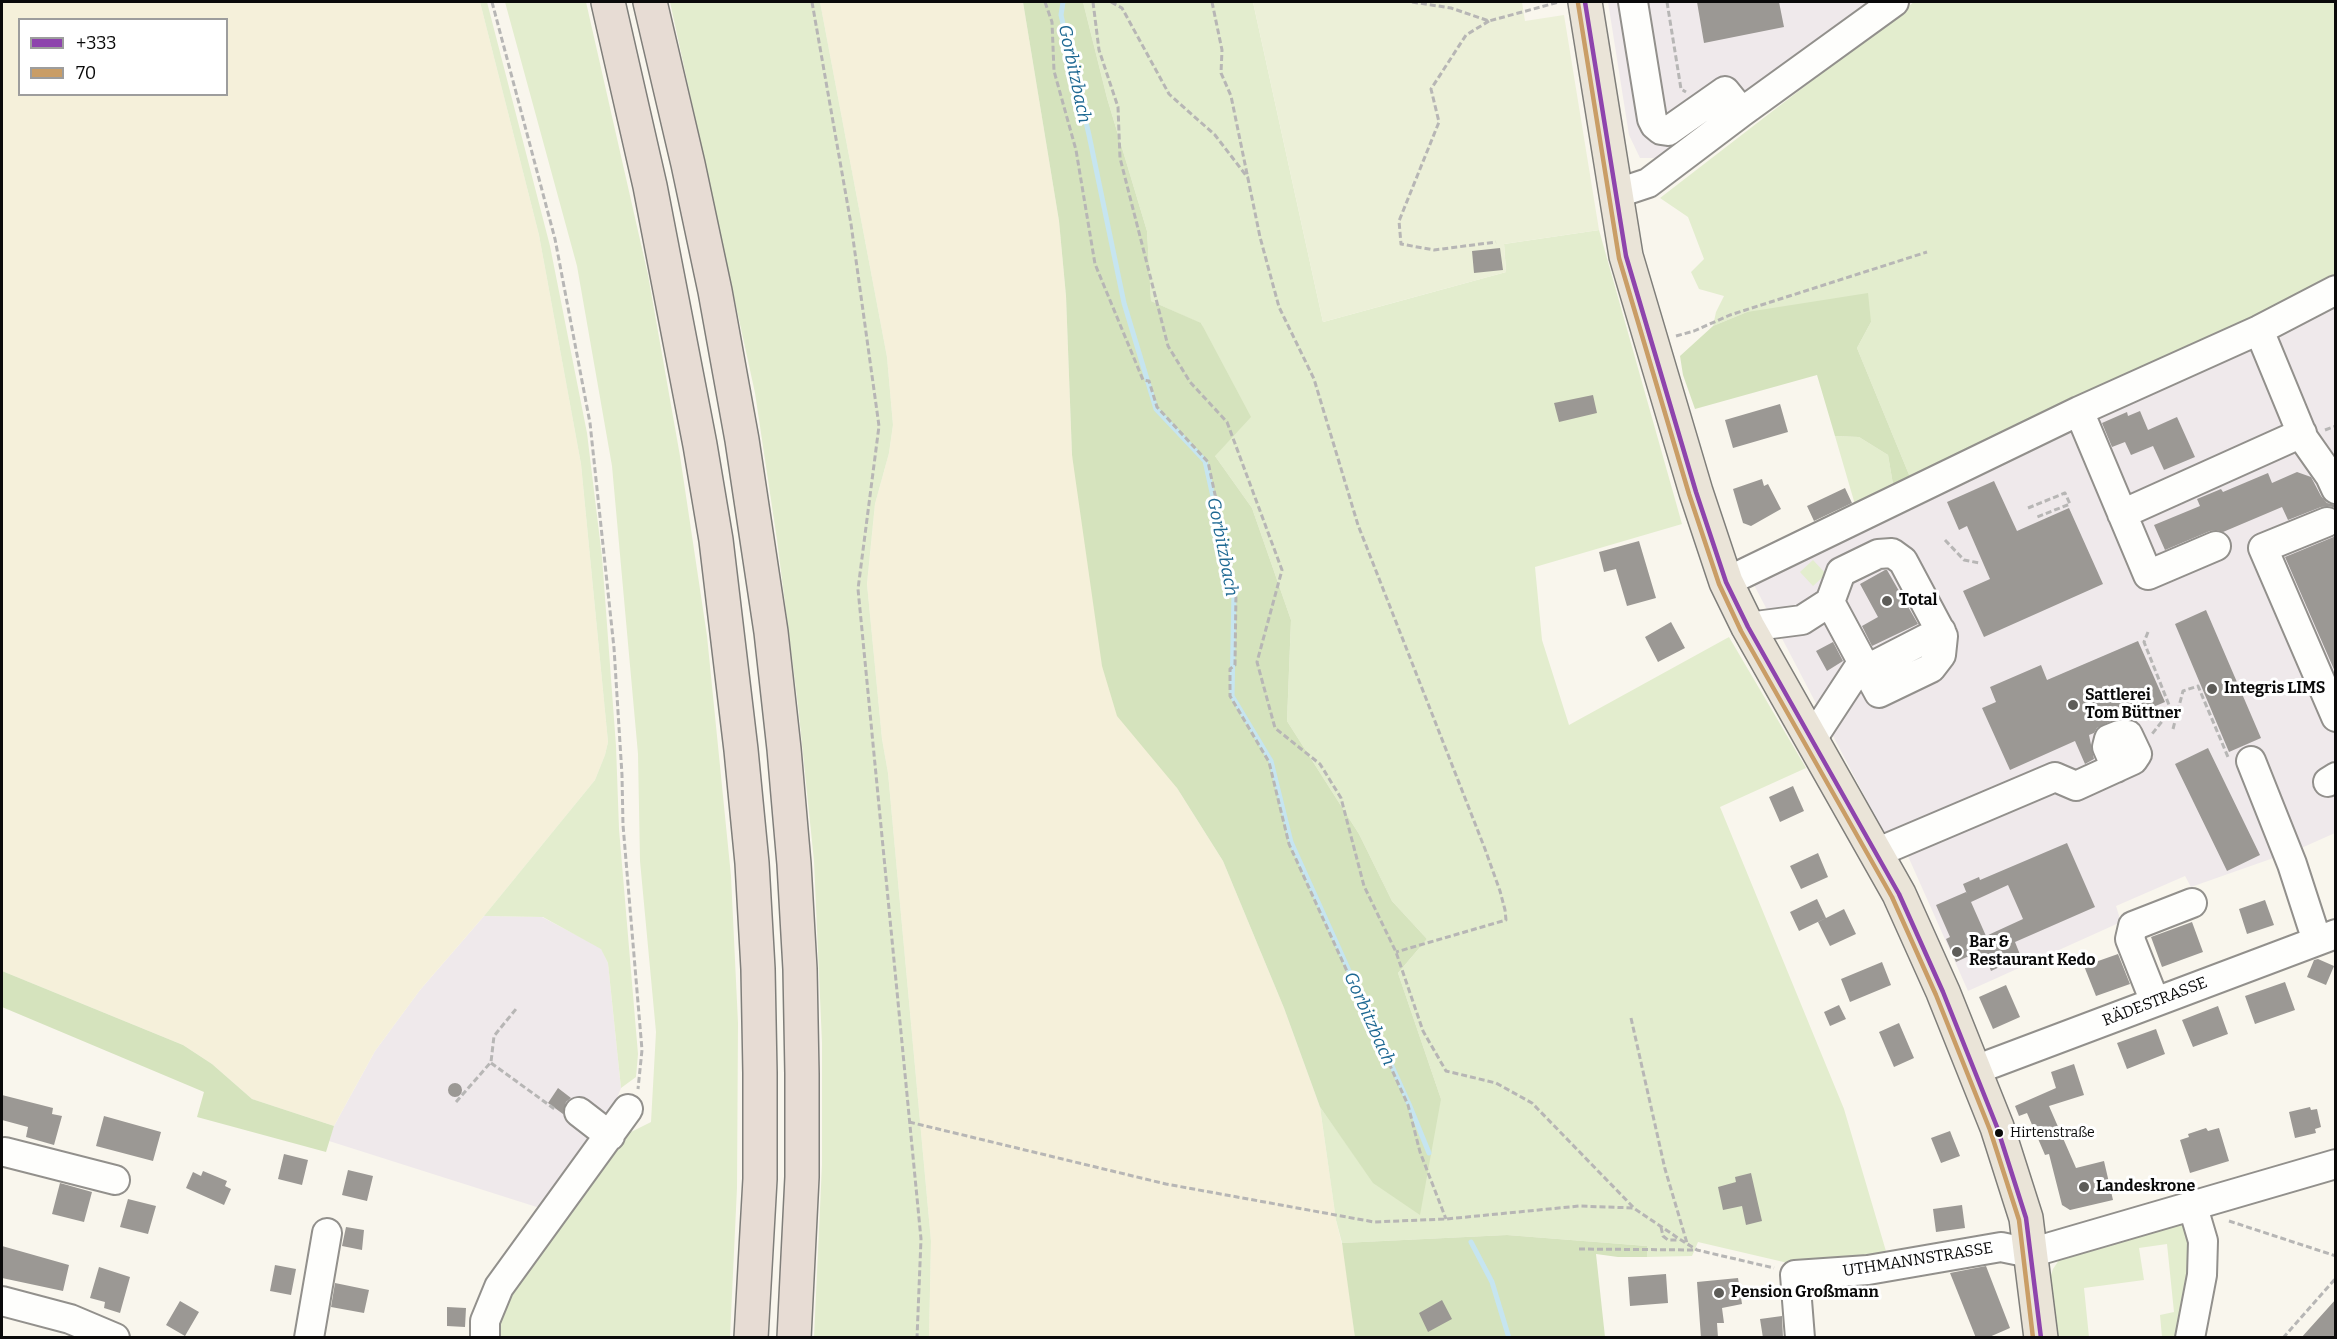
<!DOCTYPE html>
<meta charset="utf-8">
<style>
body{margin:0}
#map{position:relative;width:2337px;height:1339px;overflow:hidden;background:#f9f6ed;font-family:Bitter,serif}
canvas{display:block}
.frame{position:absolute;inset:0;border:3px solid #0a0a0a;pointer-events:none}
.legend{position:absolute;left:18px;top:18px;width:210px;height:78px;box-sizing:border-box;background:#fff;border:2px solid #9d9d9d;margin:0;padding:8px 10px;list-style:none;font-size:18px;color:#0a0a0a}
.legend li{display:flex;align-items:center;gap:12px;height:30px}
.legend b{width:30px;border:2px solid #9d9d9d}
</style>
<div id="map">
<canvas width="2337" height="1339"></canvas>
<div class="frame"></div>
<ul class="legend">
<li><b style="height:8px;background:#8e44ad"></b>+333</li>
<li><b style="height:8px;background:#c99d66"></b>70</li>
</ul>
</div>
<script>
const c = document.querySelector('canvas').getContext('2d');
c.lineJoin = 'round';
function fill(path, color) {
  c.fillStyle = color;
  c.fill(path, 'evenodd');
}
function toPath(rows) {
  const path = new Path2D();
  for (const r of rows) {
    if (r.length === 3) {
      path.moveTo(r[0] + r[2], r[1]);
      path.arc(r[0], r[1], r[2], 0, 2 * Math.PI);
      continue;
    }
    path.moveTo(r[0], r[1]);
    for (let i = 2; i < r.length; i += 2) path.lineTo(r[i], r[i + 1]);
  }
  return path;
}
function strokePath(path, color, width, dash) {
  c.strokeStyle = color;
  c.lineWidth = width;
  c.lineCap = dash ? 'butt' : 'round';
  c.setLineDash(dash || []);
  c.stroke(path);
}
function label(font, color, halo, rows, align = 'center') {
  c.font = font + ' Bitter,serif';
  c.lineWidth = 6;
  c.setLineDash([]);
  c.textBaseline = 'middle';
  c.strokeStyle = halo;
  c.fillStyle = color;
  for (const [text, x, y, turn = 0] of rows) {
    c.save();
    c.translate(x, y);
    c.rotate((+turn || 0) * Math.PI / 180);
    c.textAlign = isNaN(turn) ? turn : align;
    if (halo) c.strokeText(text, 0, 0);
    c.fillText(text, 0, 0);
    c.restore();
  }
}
const industrial = toPath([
 [1608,2,1901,2,1660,158,1640,158,1629,135],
 [2335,279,2335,833,2299,849,2191,887,2185,876,2116,906,2121,922,1968,991,1899,836,1888,841,1742,562],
 [484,916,542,917,601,948,608,963,621,1088,609,1118,543,1209,329,1141,334,1126,375,1051,420,990]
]);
const farmland = toPath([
 [2,2,480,2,539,235,581,464,608,742,605,755,595,780,484,916,420,990,375,1051,334,1126,252,1099,212,1064,183,1045,2,971],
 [20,20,226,20,226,94,20,94],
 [820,2,1023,2,1059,221,1066,296,1072,455,1177,788,1223,861,1284,1008,1320,1107,1336,1220,1344,1253,1355,1337,929,1337,931,1241,888,773,882,739,867,584,875,504,889,453,893,425,887,357]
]);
const green = toPath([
 [480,2,487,2,550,246,587,433,602,557,616,746,619,829,638,1054,636,1077,621,1088,608,963,601,949,543,917,484,916,595,780,605,755,608,742,581,464,539,235],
 [505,2,586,2,648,275,680,456,707,636,731,876,738,1023,737,1188,730,1337,498,1338,495,1307,515,1290,629,1133,651,1122,656,1032,640,861,638,754,612,466,577,266],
 [670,2,820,2,887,357,893,425,889,453,875,504,867,584,882,739,888,773,931,1241,929,1337,814,1337,822,1165,822,1043,814,861,798,705,777,540,755,393],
 [1083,2,1253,2,1323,322,1506,272,1504,244,1599,230,1682,524,1535,567,1542,640,1569,725,1729,637,1806,768,1720,807,1844,1109,1888,1258,1805,1267,1698,1242,1692,1256,1647,1257,1647,1246,1507,1235,1342,1243,1336,1220,1320,1107,1374,1183,1441,1099,1398,973,1427,939,1392,901,1359,834,1287,721,1291,620,1252,508,1215,456,1202,324,1151,301,1147,231,1107,98],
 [1914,2,2335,2,2335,279,1912,482,1857,348,1871,322,1747,312,1713,326,1716,312,1724,296,1699,289,1691,272,1704,259,1688,217,1660,198],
 [1835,436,1859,437,1888,455,1894,490,1856,508],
 [1813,560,1826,574,1813,586,1800,572],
 [2176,1221,2187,1228,2195,1243,2180,1337,2162,1337,2160,1315,2174,1312,2167,1244,2139,1248,2144,1280,2084,1288,2089,1337,2058,1337,2049,1281,2053,1269,2061,1257]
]);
const forest = toPath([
 [1023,2,1083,2,1107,98,1147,231,1151,301,1201,323,1251,417,1215,456,1252,508,1291,620,1287,721,1359,834,1392,901,1427,939,1398,973,1441,1099,1420,1215,1373,1183,1320,1107,1284,1008,1223,861,1177,788,1117,716,1102,666,1072,455,1066,296,1059,221],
 [1868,293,1871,322,1857,348,1912,482,1894,490,1888,455,1859,437,1835,436,1817,375,1695,409,1683,375,1680,356,1713,326,1747,312],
 [2,971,183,1045,212,1064,252,1099,334,1126,326,1152,197,1117,204,1092,2,1007],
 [1507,1235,1647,1246,1647,1257,1618,1257,1596,1254,1605,1337,1355,1338,1342,1243]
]);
const pitch = toPath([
 [1253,2,1522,2,1525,21,1564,15,1599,230,1504,244,1506,272,1323,322]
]);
const stream = toPath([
 [1063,2,1061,15,1089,135,1124,303,1156,409,1205,461,1234,591,1232,696,1271,761,1291,842,1409,1104,1429,1153],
 [1471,1242,1492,1282,1509,1338]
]);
const building = toPath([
 [1697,2,1779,2,1784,27,1704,43],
 [1500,248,1503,270,1474,273,1472,251],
 [1593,395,1597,413,1559,422,1554,403],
 [1780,404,1788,432,1733,448,1725,420],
 [2140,411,2148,430,2177,417,2195,457,2164,470,2153,446,2131,455,2125,442,2112,447,2102,423,2127,412,2128,416],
 [2297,472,2311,477,2321,496,2327,503,2336,505,2336,508,2329,506,2321,507,2288,520,2282,507,2223,532,2217,530,2210,531,2165,550,2154,525,2200,506,2197,499,2221,489,2223,492,2268,473,2272,483],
 [1762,479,1764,486,1768,484,1781,509,1751,526,1743,523,1733,489],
 [1994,481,2017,531,2069,508,2103,584,1984,637,1963,591,1990,579,1967,526,1959,530,1947,502],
 [1845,488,1852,503,1814,521,1807,506],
 [2336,536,2336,674,2285,557],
 [1639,541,1656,598,1627,606,1616,569,1604,572,1599,552],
 [1885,570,1887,570,1918,624,1872,646,1862,626,1878,617,1860,584],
 [2206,610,2261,738,2229,752,2175,624],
 [1671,622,1685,648,1658,662,1645,637],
 [2138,641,2165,702,2127,718,2113,720,2097,728,2094,733,2089,735,2094,759,2085,764,2075,741,2010,770,1982,708,1996,702,1990,687,2041,665,2047,680],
 [1833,642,1843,661,1827,671,1816,651],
 [2208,748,2260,855,2227,871,2175,764],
 [1793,786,1804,811,1780,822,1769,797],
 [2067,843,2095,907,2015,942,2021,957,1991,971,1987,961,1974,967,1969,956,1956,962,1946,939,1950,937,1936,905,1966,892,1967,894,1963,884,1979,877,1980,880],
 [2008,885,2023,919,1986,936,1971,902],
 [1818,853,1828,877,1801,889,1790,866],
 [1817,899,1826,918,1799,931,1790,912],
 [2265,900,2274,925,2247,934,2239,909],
 [1844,909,1856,934,1830,946,1818,922],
 [2192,922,2203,952,2162,967,2151,937],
 [2118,954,2130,984,2096,996,2084,966],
 [2318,959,2334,966,2326,985,2307,977,2314,960],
 [1882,962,1891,985,1850,1002,1841,979],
 [2285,982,2295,1010,2255,1024,2245,996],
 [2006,985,2020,1017,1993,1029,1979,997],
 [1839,1005,1846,1019,1830,1026,1824,1012],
 [2218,1006,2228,1034,2193,1047,2182,1020],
 [1899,1023,1914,1058,1894,1067,1879,1032],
 [2156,1029,2165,1054,2127,1069,2117,1043],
 [2074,1064,2084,1095,2049,1106,2076,1168,2104,1161,2113,1200,2070,1210,2062,1205,2049,1154,2045,1155,2027,1113,2019,1116,2015,1106,2056,1088,2051,1072],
 [455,1090,7],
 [558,1088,571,1098,566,1102,563,1114,548,1103],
 [2,1095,53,1108,52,1114,62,1116,54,1145,26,1137,28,1127,2,1120],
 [2310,1107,2311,1110,2317,1109,2321,1127,2315,1129,2316,1133,2295,1138,2289,1112],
 [104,1116,161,1132,153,1161,96,1146],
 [2206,1128,2208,1131,2219,1128,2229,1161,2190,1173,2180,1140,2189,1137,2188,1134],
 [1950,1131,1960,1156,1941,1163,1931,1138],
 [284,1154,308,1160,302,1185,278,1179],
 [348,1170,373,1176,367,1201,342,1195],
 [203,1171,227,1181,225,1186,231,1189,224,1205,186,1188,193,1172,201,1176],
 [1751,1173,1762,1221,1746,1225,1742,1206,1723,1210,1718,1187,1736,1182,1735,1177],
 [60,1183,92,1192,84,1222,52,1214],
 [128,1199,156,1206,148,1234,120,1227],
 [1962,1205,1965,1228,1936,1232,1933,1209],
 [346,1227,364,1230,362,1250,342,1246],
 [2,1246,69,1265,63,1291,2,1278],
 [275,1265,296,1269,291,1295,270,1291],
 [1986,1266,2010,1328,1987,1338,1976,1338,1950,1273],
 [99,1267,130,1277,120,1313,104,1308,105,1302,90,1298],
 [1666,1274,1668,1303,1630,1306,1628,1277],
 [1738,1278,1742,1304,1722,1308,1724,1323,1717,1323,1718,1338,1701,1338,1697,1282],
 [335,1283,369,1290,364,1313,331,1307],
 [2336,1299,2336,1338,2301,1338],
 [1442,1300,1452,1319,1428,1332,1419,1313],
 [180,1301,199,1312,185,1336,166,1325],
 [447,1307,466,1308,465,1327,447,1326],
 [1782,1316,1783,1338,1763,1338,1760,1319]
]);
const path = toPath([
 [492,2,555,239,590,423,614,648,622,775,623,825,642,1050,638,1089],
 [812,2,851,224,879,426,858,589,921,1239,917,1338],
 [1045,2,1052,22,1054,71,1076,150,1095,264,1143,380,1149,381,1157,407,1208,462,1236,592,1235,665,1230,669,1230,696,1269,762,1289,844,1408,1105,1420,1152,1446,1219],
 [1093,2,1099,50,1118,107,1120,158,1168,346,1190,382,1227,422,1282,570,1257,662,1275,728,1320,764,1341,798,1364,886,1396,952,1423,1031,1446,1071,1496,1083,1532,1103,1635,1209,1681,1240,1697,1250,1774,1268],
 [1111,2,1122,8,1169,94,1215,135,1248,178],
 [1212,2,1222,50,1221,73,1231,96,1260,237,1279,307,1314,379,1358,525,1485,849,1500,891,1505,910,1506,920,1396,952],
 [1412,2,1451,8,1489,21,1559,2],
 [1667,2,1681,89,1686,92],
 [1489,21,1466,35,1431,89,1439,122,1399,221,1401,244,1434,250,1496,242],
 [1676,336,1694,331,1730,315,1927,252],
 [2325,430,2336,426],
 [2028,508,2065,493,2070,504,2037,517],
 [1945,540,1964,560,1979,563],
 [2148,632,2144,642,2171,710,2152,734],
 [2173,729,2183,691,2198,686,2228,757],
 [1631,1018,1665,1169,1687,1243],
 [491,1063,556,1110],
 [456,1102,491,1062,494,1036,516,1009],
 [909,1122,1166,1184,1374,1222,1446,1219,1579,1206,1634,1208],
 [2229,1221,2336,1256],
 [1661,1227,1663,1236,1668,1240,1679,1240],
 [1579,1249,1695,1250],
 [2283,1338,2336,1278]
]);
const minor = toPath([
 [1633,2,1652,119,1655,125,1661,130,1668,131,1725,91,1742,112],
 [1615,194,1648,183,1742,112,1894,2],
 [2259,330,2304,439,2330,476,2336,489],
 [2079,411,2259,330,2336,290],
 [2122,514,2302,433],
 [2327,522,2263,548,2336,717],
 [1726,582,2079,411,2148,575,2216,546],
 [1748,627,1802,620,1830,602,1841,572,1878,554,1892,553,1903,561,1943,636,1941,655,1931,668,1879,693,1830,602],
 [1867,669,1941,631],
 [1812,739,1863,661],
 [2251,761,2292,864,2317,941],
 [2328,782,2336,777],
 [1876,853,2055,777,2076,786,2133,760,2137,754,2128,735,2119,735,2109,739,2107,747,2116,768],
 [2155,1002,2130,939,2133,926,2192,903],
 [1975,1070,2336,934],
 [579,1112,610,1136],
 [5,1152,115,1180],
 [2,1301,70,1319,115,1338],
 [309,1338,327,1233],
 [485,1338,485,1321,499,1287,628,1109],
 [1800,1338,1795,1275,1868,1270,2001,1247,2030,1253,2336,1164],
 [2190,1338,2202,1275,2203,1241,2193,1207]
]);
const major = toPath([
 [1585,2,1626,256,1696,492,1726,582,1748,627,1899,894,1943,992,1997,1127,2026,1218,2041,1338]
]);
const highway = toPath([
 [608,2,650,186,700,445,716,540,741,750,752,863,758,969,760,1073,760,1179,751,1338],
 [650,2,688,164,715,291,742,440,771,632,784,749,794,864,800,969,802,1074,802,1177,794,1338]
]);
const bus1 = toPath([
 [1585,2,1626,256,1696,492,1726,582,1748,627,1899,894,1943,992,1997,1127,2026,1218,2041,1338]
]);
const bus2 = toPath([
 [1578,3,1619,258,1689,494,1719,584,1741,631,1892,897,1936,995,1990,1130,2019,1220,2033,1338]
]);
const markers = [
 [1887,601,6,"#5e5d59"],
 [2212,689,6,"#5e5d59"],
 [2073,705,6,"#5e5d59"],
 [1957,952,6,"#5e5d59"],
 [1999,1133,5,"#0a0a0a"],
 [2084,1187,6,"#5e5d59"],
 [1719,1293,6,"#5e5d59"]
];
const busNames = [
 ["Hirtenstraße",2010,1133]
];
const poiNames = [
 ["Total",1899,601],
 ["Integris LIMS",2224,689],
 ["Sattlerei",2085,696],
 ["Tom Büttner",2085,714],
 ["Bar &",1969,943],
 ["Restaurant Kedo",1969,961],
 ["Landeskrone",2096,1187],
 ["Pension Großmann",1731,1293]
];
const streetNames = [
 ["RÄDESTRASSE",2155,1002,-21],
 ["UTHMANNSTRASSE",1918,1260,-9]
];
const waterNames = [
 ["Gorbitzbach",1074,74,78],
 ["Gorbitzbach",1222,547,79],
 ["Gorbitzbach",1369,1019,66]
];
fill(industrial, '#efe9eb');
fill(farmland, '#f5f0da');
fill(green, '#e3edce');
fill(forest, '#d5e3bd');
fill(pitch, '#ecf0d8');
strokePath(stream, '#c6e5f0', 5);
fill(building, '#9b9894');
strokePath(minor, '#92908c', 32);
strokePath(major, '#7f7e7a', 36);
strokePath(highway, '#7f7e7a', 36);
strokePath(path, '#b7b6b5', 3, [6, 3]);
strokePath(minor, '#fefefc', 28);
strokePath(major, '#eae4d8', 33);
strokePath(highway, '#e7dcd4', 33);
strokePath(bus1, '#8e44ad', 4.5);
strokePath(bus2, '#c99d66', 4.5);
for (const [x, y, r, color] of markers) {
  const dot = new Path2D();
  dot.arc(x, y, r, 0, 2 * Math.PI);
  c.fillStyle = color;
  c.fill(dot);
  strokePath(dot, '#fff', 2);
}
label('14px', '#0a0a0a', '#fff', busNames, 'left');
label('bold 16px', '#0a0a0a', '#fff', poiNames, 'left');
label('16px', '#0a0a0a', '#fff', streetNames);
label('italic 18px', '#1d6892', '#fff', waterNames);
</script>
